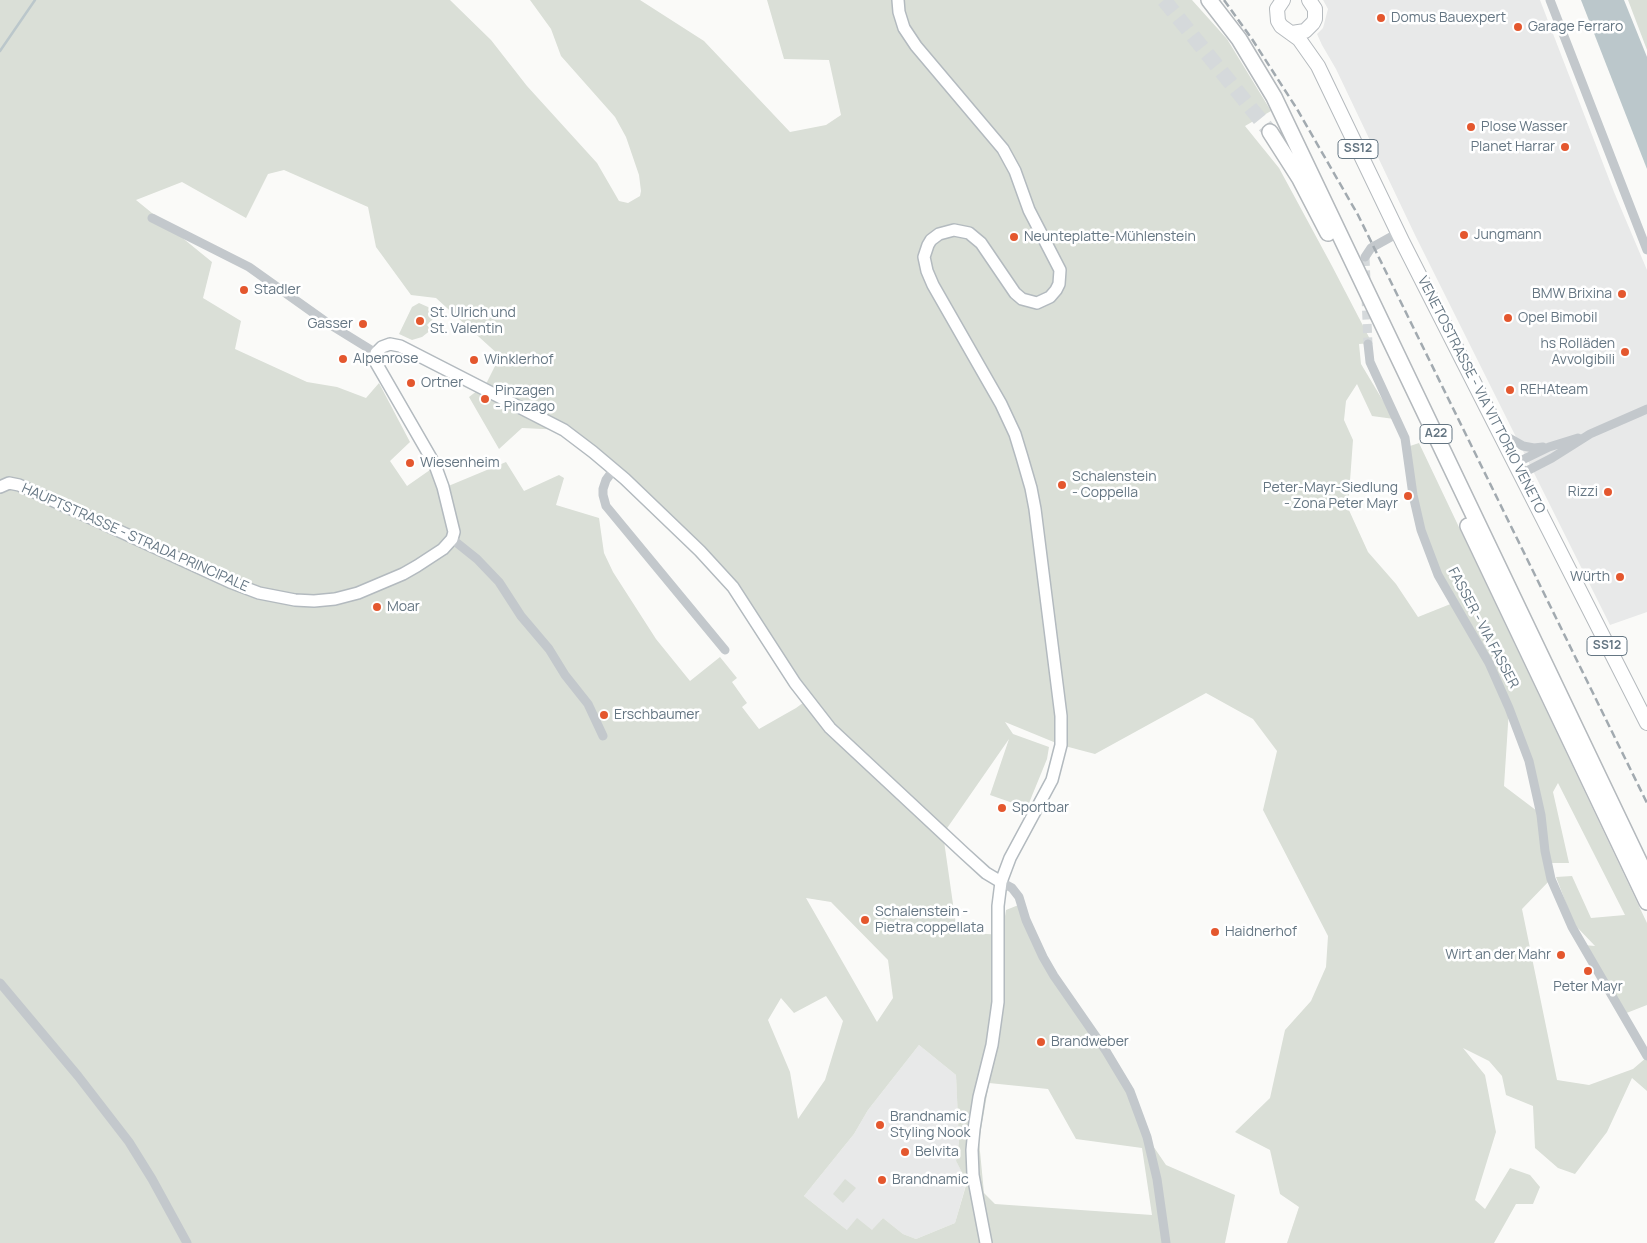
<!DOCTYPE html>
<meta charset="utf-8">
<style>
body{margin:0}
canvas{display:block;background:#fafaf8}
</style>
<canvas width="1647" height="1243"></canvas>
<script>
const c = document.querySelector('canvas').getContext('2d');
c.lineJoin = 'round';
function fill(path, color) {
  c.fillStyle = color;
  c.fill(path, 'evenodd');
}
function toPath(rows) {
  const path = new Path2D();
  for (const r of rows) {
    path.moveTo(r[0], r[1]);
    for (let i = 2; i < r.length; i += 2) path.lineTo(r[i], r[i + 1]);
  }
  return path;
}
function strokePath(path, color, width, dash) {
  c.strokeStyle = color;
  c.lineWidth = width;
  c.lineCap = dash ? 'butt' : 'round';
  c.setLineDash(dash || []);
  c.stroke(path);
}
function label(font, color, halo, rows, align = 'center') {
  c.font = font + ' Manrope,sans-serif';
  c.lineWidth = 5;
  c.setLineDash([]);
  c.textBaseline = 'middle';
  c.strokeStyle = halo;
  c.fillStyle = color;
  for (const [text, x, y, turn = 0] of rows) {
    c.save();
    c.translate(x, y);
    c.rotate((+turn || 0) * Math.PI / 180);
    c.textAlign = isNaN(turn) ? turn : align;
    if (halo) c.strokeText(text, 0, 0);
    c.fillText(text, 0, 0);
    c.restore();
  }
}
const built = toPath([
 [1323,0,1540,0,1614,192,1647,270,1647,612,1610,625,1415,235,1336,69,1322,45,1317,34,1323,28,1328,9],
 [919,1045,956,1075,959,1142,956,1161,967,1181,955,1223,916,1239,903,1234,883,1218,872,1231,847,1230,804,1196,854,1134,868,1110]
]);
const green = toPath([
 [0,0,450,0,491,40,527,86,597,163,619,201,628,203,640,196,641,191,639,175,626,137,615,117,561,56,551,29,530,0,640,0,704,41,790,132,826,125,841,115,829,60,784,59,767,0,1192,0,1227,39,1271,111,1245,126,1279,168,1332,266,1372,343,1359,344,1361,364,1394,419,1372,416,1357,384,1346,401,1344,420,1353,440,1348,508,1368,552,1396,584,1418,617,1453,603,1421,530,1407,447,1419,443,1647,923,1647,1005,1624,1014,1584,945,1595,946,1574,924,1556,877,1572,876,1591,918,1625,915,1558,783,1553,792,1569,863,1552,863,1551,879,1522,909,1557,1080,1589,1085,1633,1069,1647,1057,1647,1091,1632,1078,1607,1132,1575,1174,1558,1168,1535,1148,1533,1106,1506,1095,1502,1076,1489,1061,1463,1048,1485,1075,1496,1132,1475,1200,1485,1209,1510,1168,1530,1175,1540,1187,1533,1204,1516,1204,1494,1243,1287,1243,1299,1207,1280,1194,1270,1150,1235,1132,1270,1098,1285,1030,1311,1001,1326,967,1328,936,1263,810,1277,751,1253,719,1206,693,1095,754,1061,745,1005,722,1013,734,1049,747,1047,759,1027,808,990,795,1009,739,943,834,957,932,1002,935,1006,910,1021,904,1031,934,1130,1091,1147,1137,1166,1165,1235,1195,1225,1243,0,1243],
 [284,170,368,207,376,247,411,295,436,298,500,356,486,384,469,397,499,449,522,428,564,430,700,551,807,700,796,708,759,729,742,707,747,703,732,682,737,678,720,657,690,681,656,639,613,572,604,553,599,518,556,505,564,478,559,475,524,491,506,462,446,487,437,465,407,486,390,461,410,442,379,383,366,398,337,387,307,382,235,349,241,321,203,298,212,262,136,200,182,182,246,218,268,174],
 [1509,709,1541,814,1504,786],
 [806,898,831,902,888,960,893,998,877,1022],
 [826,996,843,1021,825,1080,798,1119,790,1072,768,1020,781,998,794,1013],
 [919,1045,956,1075,959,1142,956,1161,967,1182,955,1223,916,1239,903,1234,883,1218,872,1230,857,1218,847,1230,804,1196,854,1134,868,1110],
 [989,1083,1048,1089,1076,1139,1142,1148,1152,1215,995,1204,984,1193,979,1141],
 [1628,0,1647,0,1647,50],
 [419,303,428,307,436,316,427,325,431,330,422,337,412,340,399,334,412,307],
 [845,1179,856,1188,843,1203,833,1194]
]);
const water = toPath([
 [1581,0,1624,0,1647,57,1647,169]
]);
const stream = toPath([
 [0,51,35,0]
]);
const streetTunnel = toPath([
 [1365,257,1366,281],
 [1366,297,1368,344]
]);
const highwayTunnel = toPath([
 [1164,0,1270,132]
]);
const street = toPath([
 [1550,0,1647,250],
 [152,218,249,267,329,324,376,353],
 [1365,257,1371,248,1398,233],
 [1368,344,1370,362,1405,438,1413,495,1421,530,1438,575,1489,663,1509,708,1529,761,1541,815,1545,851,1551,879,1572,927,1647,1056],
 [1500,433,1523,446,1534,448,1543,447],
 [1516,463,1549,447,1578,438],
 [614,469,606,480,603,489,603,495,606,506,725,650],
 [1521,474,1552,458,1590,434,1647,409],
 [452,539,477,559,499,582,521,616,549,649,565,675,588,704,603,736],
 [1001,882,1012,888,1019,897,1026,920,1043,957,1054,976,1106,1051,1130,1091,1147,1137,1157,1179,1166,1243],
 [0,983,78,1076,129,1142,152,1179,187,1243]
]);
const secondary = toPath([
 [898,0,899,12,904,28,916,46,1003,149,1015,171,1029,210,1060,270,1059,284,1056,290,1050,297,1037,303,1022,299,1015,293,981,243,969,233,954,230,939,234,931,240,928,245,924,257,927,271,933,285,1001,404,1015,434,1022,457,1031,488,1035,509,1061,716,1061,745,1052,780,1010,858,1001,882,998,906,998,1002,992,1045,979,1097,974,1129,972,1150,973,1175,986,1243],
 [0,487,9,483,19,485,230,582,259,593,295,600,314,601,335,599,358,593,403,574,417,566,443,549,452,539,454,532,443,487,435,465,375,361,376,353,382,347,390,344,400,346,564,430,593,452,625,479,700,551,733,587,795,683,830,728,964,853,986,873,1001,882]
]);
const primary = toPath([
 [1283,0,1277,9,1278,21,1281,26,1299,39,1318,66,1403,243,1647,723],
 [1292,33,1305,31,1313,23,1315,19,1315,9,1309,0]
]);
const highway = toPath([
 [1209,0,1239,39,1274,97,1647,878],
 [1270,132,1300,179,1328,233],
 [1468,526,1647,902]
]);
const rail = toPath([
 [1224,0,1252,39,1297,109,1358,215,1647,803]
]);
const markers = [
 [1381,18,5,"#e4572e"],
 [1518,27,5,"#e4572e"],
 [1471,127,5,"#e4572e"],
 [1565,147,5,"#e4572e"],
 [1464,235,5,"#e4572e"],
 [1014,237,5,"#e4572e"],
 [244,290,5,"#e4572e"],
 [1622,294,5,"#e4572e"],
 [1508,318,5,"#e4572e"],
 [420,321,5,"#e4572e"],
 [363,324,5,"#e4572e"],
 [1625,352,5,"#e4572e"],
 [343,359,5,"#e4572e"],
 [474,360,5,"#e4572e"],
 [411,383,5,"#e4572e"],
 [1510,390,5,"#e4572e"],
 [485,399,5,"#e4572e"],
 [410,463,5,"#e4572e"],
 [1062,485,5,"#e4572e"],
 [1608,492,5,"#e4572e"],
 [1408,496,5,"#e4572e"],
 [1620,577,5,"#e4572e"],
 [377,607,5,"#e4572e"],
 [604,715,5,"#e4572e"],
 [1002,808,5,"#e4572e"],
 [865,920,5,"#e4572e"],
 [1215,932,5,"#e4572e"],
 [1561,955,5,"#e4572e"],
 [1588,971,5,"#e4572e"],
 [1041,1042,5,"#e4572e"],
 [880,1125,5,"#e4572e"],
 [905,1152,5,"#e4572e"],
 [882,1180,5,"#e4572e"]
];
const shields = [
 [1358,149,40],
 [1436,434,32],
 [1607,646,40]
];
const shieldNames = [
 ["SS12",1358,149],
 ["A22",1436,434],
 ["SS12",1607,646]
];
const poiNames = [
 ["Domus Bauexpert",1391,18],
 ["Garage Ferraro",1528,27],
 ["Plose Wasser",1481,127],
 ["Planet Harrar",1555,147,"right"],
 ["Jungmann",1474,235],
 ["Neunteplatte-Mühlenstein",1024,237],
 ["Stadler",254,290],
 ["BMW Brixina",1612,294,"right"],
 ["St. Ulrich und",430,313],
 ["St. Valentin",430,329],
 ["Opel Bimobil",1518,318],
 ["Gasser",353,324,"right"],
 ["hs Rolläden",1615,344,"right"],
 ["Avvolgibili",1615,360,"right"],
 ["Alpenrose",353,359],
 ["Winklerhof",484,360],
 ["Ortner",421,383],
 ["REHAteam",1520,390],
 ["Pinzagen",495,391],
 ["- Pinzago",495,407],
 ["Wiesenheim",420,463],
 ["Schalenstein",1072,477],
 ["- Coppella",1072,493],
 ["Peter-Mayr-Siedlung",1398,488,"right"],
 ["- Zona Peter Mayr",1398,504,"right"],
 ["Rizzi",1598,492,"right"],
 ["Würth",1610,577,"right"],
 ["Moar",387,607],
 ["Erschbaumer",614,715],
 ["Sportbar",1012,808],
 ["Schalenstein -",875,912],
 ["Pietra coppellata",875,928],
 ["Haidnerhof",1225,932],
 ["Wirt an der Mahr",1551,955,"right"],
 ["Peter Mayr",1588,987,"center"],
 ["Brandweber",1051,1042],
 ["Brandnamic",890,1117],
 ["Styling Nook",890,1133],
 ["Belvita",915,1152],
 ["Brandnamic",892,1180]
];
const streetNames = [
 ["VENETOSTRASSE - VIA VITTORIO VENETO",1481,395,63],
 ["HAUPTSTRASSE - STRADA PRINCIPALE",135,538,24],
 ["FASSER - VIA FASSER",1483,628,62]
];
fill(built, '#e8e9e9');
fill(green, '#dadfd7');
fill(water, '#bbc7cb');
strokePath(stream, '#bbc7cb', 2.5);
strokePath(streetTunnel, '#d5d9db', 9, [9, 4.5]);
strokePath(highwayTunnel, '#d5d9db', 15, [15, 8]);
strokePath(secondary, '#b3babf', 14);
strokePath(primary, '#b5babe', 16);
strokePath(highway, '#b4b9bd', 18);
strokePath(street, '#c3c8cc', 9);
strokePath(secondary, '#fff', 11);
strokePath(primary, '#fff', 14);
strokePath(highway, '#fff', 15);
strokePath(rail, '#a2aab0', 2.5, [8, 4]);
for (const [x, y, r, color] of markers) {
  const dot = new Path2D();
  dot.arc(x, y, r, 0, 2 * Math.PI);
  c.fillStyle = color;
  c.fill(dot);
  strokePath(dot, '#fff', 2);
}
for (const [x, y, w] of shields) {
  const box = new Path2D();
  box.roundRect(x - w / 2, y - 9.5, w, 19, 4);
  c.fillStyle = '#fff';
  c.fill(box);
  strokePath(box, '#657683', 1);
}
label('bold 12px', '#657683', null, shieldNames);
label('14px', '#657683', '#fff', poiNames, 'left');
label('14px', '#657683', '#fff', streetNames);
</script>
